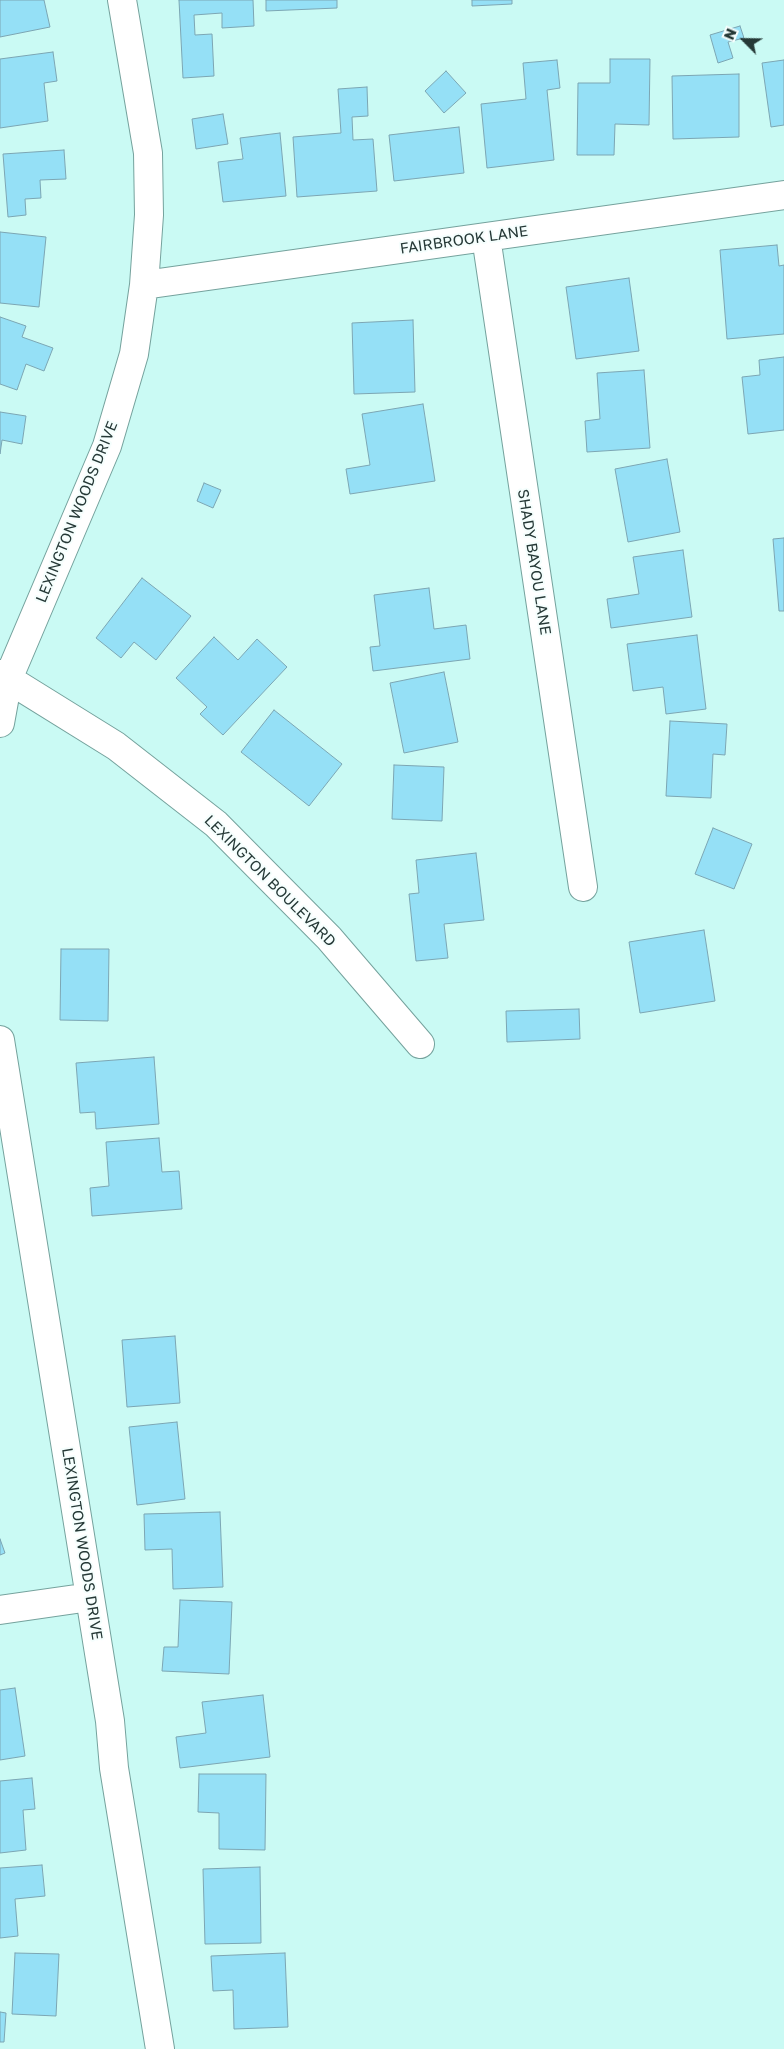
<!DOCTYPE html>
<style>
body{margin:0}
#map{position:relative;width:784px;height:2049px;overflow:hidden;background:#cafaf4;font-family:"Golos Text",sans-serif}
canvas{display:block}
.north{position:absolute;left:719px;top:15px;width:50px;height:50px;-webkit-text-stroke:4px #f5fefd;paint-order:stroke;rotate:293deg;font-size:14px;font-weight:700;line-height:20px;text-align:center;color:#263937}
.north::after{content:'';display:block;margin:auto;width:18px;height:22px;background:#263937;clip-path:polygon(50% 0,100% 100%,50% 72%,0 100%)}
</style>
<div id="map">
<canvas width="784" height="2049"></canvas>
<div class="north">N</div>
</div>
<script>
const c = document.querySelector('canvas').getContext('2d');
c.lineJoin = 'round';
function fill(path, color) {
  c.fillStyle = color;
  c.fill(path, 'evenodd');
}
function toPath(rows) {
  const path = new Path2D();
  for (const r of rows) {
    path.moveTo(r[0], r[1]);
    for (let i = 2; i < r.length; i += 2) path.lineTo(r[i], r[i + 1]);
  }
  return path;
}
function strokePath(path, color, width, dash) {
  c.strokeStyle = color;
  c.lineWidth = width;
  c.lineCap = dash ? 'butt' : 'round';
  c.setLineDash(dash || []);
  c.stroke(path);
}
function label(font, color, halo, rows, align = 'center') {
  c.font = font + ' "Golos Text",sans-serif';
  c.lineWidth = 4;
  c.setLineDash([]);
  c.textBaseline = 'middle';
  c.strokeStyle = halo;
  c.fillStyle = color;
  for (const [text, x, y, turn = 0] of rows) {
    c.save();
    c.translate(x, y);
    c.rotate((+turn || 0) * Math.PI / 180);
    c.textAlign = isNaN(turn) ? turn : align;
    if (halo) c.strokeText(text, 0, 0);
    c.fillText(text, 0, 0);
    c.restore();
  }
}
const building = toPath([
 [0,0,44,0,50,27,0,37,0,0],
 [179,0,253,0,254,26,222,28,222,13,194,15,195,35,212,34,214,76,183,78,179,0],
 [266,0,337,0,337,8,266,11,266,0],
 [472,0,512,0,512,4,472,6,472,0],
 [740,26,744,38,728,42,733,58,718,63,710,35,740,26],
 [53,52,57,81,44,83,48,121,0,128,0,59,53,52],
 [610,59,650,59,649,125,615,124,614,155,577,155,578,83,610,83,610,59],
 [557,60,560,88,547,90,554,160,487,168,481,104,526,99,523,63,557,60],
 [784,60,784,125,771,127,762,63,784,60],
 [446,71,466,93,444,113,425,91,446,71],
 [739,74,739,137,673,139,672,76,739,74],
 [367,87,368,116,352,117,353,140,373,139,377,191,297,197,293,137,341,133,338,89,367,87],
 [223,114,228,144,196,149,192,119,223,114],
 [459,127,464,173,394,181,389,135,459,127],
 [280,133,286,196,223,202,218,162,243,159,240,138,280,133],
 [64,150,66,179,40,180,41,198,25,199,26,215,8,217,3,154,64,150],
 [0,232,46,237,39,307,0,303,0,232],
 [777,245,779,266,784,265,784,334,727,339,720,250,777,245],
 [629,278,639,351,576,359,566,287,629,278],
 [0,317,26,326,22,337,53,348,44,371,26,364,17,390,0,384,0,317],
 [413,320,415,392,354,394,352,323,413,320],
 [784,357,784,430,748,434,742,377,760,375,759,360,784,357],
 [644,370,650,448,587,452,585,421,600,419,597,373,644,370],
 [423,404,435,481,350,494,346,469,370,465,362,414,423,404],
 [0,412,26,416,22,444,2,440,0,454,0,412],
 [667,459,680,532,628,542,615,469,667,459],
 [204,483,221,490,213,508,197,501,204,483],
 [784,538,784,611,779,611,773,539,784,538],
 [683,550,692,617,611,628,607,599,639,594,633,557,683,550],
 [142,578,191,616,156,660,134,642,121,658,96,638,142,578],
 [429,588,434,629,466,625,470,659,373,671,370,647,380,646,374,595,429,588],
 [697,635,706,709,666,714,663,687,633,691,627,644,697,635],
 [214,637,238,660,257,639,287,667,223,735,200,714,207,707,176,678,214,637],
 [444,672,458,742,404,753,390,683,444,672],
 [274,710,342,764,309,806,241,752,274,710],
 [670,721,727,724,725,755,713,754,711,798,666,796,670,721],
 [394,765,444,767,442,821,392,819,394,765],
 [713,828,752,844,734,889,695,874,713,828],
 [476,853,484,920,444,924,448,958,416,961,409,894,419,893,416,860,476,853],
 [704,930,715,1001,640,1013,629,942,704,930],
 [61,949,109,949,108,1021,60,1020,61,949],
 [579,1009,580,1039,507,1042,506,1011,579,1009],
 [154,1057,159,1124,96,1129,95,1112,80,1113,76,1063,154,1057],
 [159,1138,162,1172,179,1171,182,1209,92,1216,90,1188,109,1186,106,1142,159,1138],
 [175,1336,180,1403,127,1407,122,1340,175,1336],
 [177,1422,185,1499,137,1505,129,1427,177,1422],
 [220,1512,223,1587,173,1589,172,1549,145,1550,144,1514,220,1512],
 [0,1539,5,1553,0,1555,0,1539],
 [180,1600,232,1602,229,1674,162,1671,164,1647,178,1647,180,1600],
 [15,1688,25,1756,0,1760,0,1690,15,1688],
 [263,1695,270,1757,180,1768,176,1737,206,1733,202,1702,263,1695],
 [199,1774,266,1774,265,1850,219,1849,219,1813,198,1812,199,1774],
 [32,1778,35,1809,23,1810,26,1850,0,1853,0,1781,32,1778],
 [42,1865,45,1896,15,1899,18,1936,0,1938,0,1868,42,1865],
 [260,1867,261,1943,205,1944,203,1869,260,1867],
 [15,1953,59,1954,56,2016,12,2014,15,1953],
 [285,1953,288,2027,234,2029,233,1990,213,1991,211,1956,285,1953],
 [0,2012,6,2013,4,2042,0,2042,0,2012]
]);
const minor = toPath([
 [486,237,583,887],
 [144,285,784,195],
 [0,674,116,746,216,824,329,938,420,1044],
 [0,723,8,679,107,446,134,354,144,285,149,215,148,153,122,0],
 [0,1040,110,1721,114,1768,160,2049],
 [0,1610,90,1597]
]);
const streetNames = [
 ["FAIRBROOK LANE",464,240,-8],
 ["LEXINGTON WOODS DRIVE",77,512,-68],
 ["SHADY BAYOU LANE",534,562,81],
 ["LEXINGTON BOULEVARD",270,881,45],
 ["LEXINGTON WOODS DRIVE",82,1544,81]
];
fill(building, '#95e0f6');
strokePath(building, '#7ca6b3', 1);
strokePath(minor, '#75a29d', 30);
strokePath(minor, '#fff', 28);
label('15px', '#263937', '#f5fefd', streetNames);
</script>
